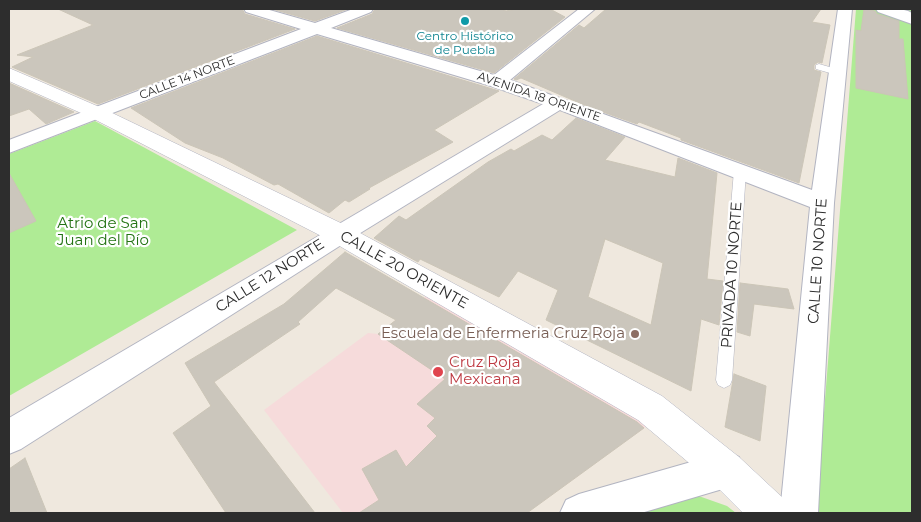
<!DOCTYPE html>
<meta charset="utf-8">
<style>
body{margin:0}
#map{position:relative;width:921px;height:522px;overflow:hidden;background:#efe8de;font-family:Montserrat,sans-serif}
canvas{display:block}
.frame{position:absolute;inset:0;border:10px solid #2d2d2d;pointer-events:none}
</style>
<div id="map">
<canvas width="921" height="522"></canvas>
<div class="frame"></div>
</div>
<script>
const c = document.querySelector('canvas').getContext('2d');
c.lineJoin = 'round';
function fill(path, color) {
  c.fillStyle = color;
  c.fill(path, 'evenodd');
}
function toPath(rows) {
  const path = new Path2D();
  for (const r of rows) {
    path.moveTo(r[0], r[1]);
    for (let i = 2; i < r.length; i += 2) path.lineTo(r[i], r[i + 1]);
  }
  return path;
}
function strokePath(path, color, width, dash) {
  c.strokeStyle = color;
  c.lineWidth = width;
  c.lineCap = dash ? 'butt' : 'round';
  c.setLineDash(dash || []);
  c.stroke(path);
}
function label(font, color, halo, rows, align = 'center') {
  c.font = font + ' Montserrat,sans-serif';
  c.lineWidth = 4.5;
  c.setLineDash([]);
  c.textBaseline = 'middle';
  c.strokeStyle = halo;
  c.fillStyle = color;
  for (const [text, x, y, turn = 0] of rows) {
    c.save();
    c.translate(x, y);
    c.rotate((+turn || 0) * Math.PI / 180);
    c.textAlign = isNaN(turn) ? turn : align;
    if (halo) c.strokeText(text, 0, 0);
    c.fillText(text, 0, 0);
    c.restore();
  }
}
const medical = toPath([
 [427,295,651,423,527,513,343,513,264,410,368,333,378,334]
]);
const green = toPath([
 [856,9,912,9,912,513,816,513],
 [95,121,297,230,9,396,9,154],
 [693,494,727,506,736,513,602,513,614,508]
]);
const building = toPath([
 [58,9,242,9,245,14,295,29,98,104,12,67,33,57,17,55,93,25,58,9],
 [272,9,348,9,315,21,272,9],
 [375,9,502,9,506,11,515,9,550,9,565,17,494,73,337,28,372,14,375,9],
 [606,9,821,9,812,22,830,25,822,63,818,62,814,65,814,70,821,72,799,183,681,140,681,138,639,122,637,124,589,107,521,78,516,80,514,79,579,25,584,28,606,9],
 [864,9,875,11,877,14,899,21,899,39,903,39,908,99,856,88,856,30,861,31,864,9],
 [317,36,499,91,434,130,453,142,369,188,370,189,349,202,345,200,329,213,278,184,274,185,223,158,185,143,131,108,317,36],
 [9,83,74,112,46,124,29,109,9,116,9,83],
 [576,118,625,137,605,160,675,177,678,158,717,173,707,279,723,281,719,325,701,319,691,391,546,320,558,290,518,271,499,297,420,259,418,262,374,238,399,216,406,220,488,162,511,149,514,151,542,135,552,140,576,118],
 [605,239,663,263,651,325,588,297,605,239],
 [9,173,36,221,9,233,9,173],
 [345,252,637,422,644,428,527,513,359,513,379,500,362,469,396,450,406,467,437,436,427,426,435,418,417,404,445,379,378,334,396,320,336,288,298,322,300,324,214,382,315,513,226,513,173,433,211,406,185,363,284,304,345,252],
 [740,283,788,289,794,309,754,304,750,336,737,332,740,283],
 [734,374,766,386,760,441,725,427,734,374],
 [25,458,47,513,9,513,9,469,25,458]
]);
const lane = toPath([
 [819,64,840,70,842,72,837,75,816,69,816,65,819,64],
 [740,167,746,171,732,380,730,385,724,388,718,385,716,380,734,171,740,167]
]);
const street = toPath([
 [244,9,266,9,315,23,353,9,373,9,371,12,331,28,494,75,579,9,595,9,510,80,812,190,838,9,852,9,834,203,818,513,780,513,810,207,560,110,349,240,21,449,9,454,9,418,543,104,491,86,317,34,9,153,9,140,301,29,246,12,244,9],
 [876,9,900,9,908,11,912,13,912,24,878,12,876,9],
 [726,452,739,457,744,470,739,483,726,488,641,513,560,513,566,500,579,494,726,452]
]);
const secondary = toPath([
 [9,68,104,109,349,227,662,396,739,457,784,499,790,513,743,513,713,483,638,420,331,241,90,117,9,81,9,68]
]);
const markers = [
 [465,21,5,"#0f9aa8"],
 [635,334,5,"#8d6e63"],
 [438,372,6,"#e0444e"]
];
const farCulturenames = [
 ["Centro Histórico",465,36],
 ["de Puebla",465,50]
];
const farStreetnames = [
 ["CALLE 14 NORTE",187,78,-21],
 ["AVENIDA 18 ORIENTE",539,97,19]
];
const parkNames = [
 ["Atrio de San",103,224],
 ["Juan del Río",103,241]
];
const streetNames = [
 ["CALLE 10 NORTE",818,261,-86],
 ["CALLE 20 ORIENTE",404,270,29],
 ["PRIVADA 10 NORTE",732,275,-86],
 ["CALLE 12 NORTE",270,276,-32]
];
const educationNames = [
 ["Escuela de Enfermeria Cruz Roja",625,334]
];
const healthNames = [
 ["Cruz Roja",449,363],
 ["Mexicana",449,380]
];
fill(medical, '#f6dbdb');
fill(green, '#afeb95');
fill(building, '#cbc6bc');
strokePath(building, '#cbc5b7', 1);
strokePath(lane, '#b2b4c1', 1);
strokePath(street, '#b2b4c1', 2);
strokePath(secondary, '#b2b4c1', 1);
fill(lane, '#fff');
fill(street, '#fff');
fill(secondary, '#fff');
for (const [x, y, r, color] of markers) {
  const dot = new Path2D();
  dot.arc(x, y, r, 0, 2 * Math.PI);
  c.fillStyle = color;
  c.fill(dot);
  strokePath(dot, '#fff', 2);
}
label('12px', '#0d838f', '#fff', farCulturenames);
label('12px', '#2d2d2d', '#fff', farStreetnames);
label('15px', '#237313', '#fff', parkNames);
label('15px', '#2d2d2d', '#fff', streetNames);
label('15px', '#785e54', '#fff', educationNames, 'right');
label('15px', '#be3a42', '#fff', healthNames, 'left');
</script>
